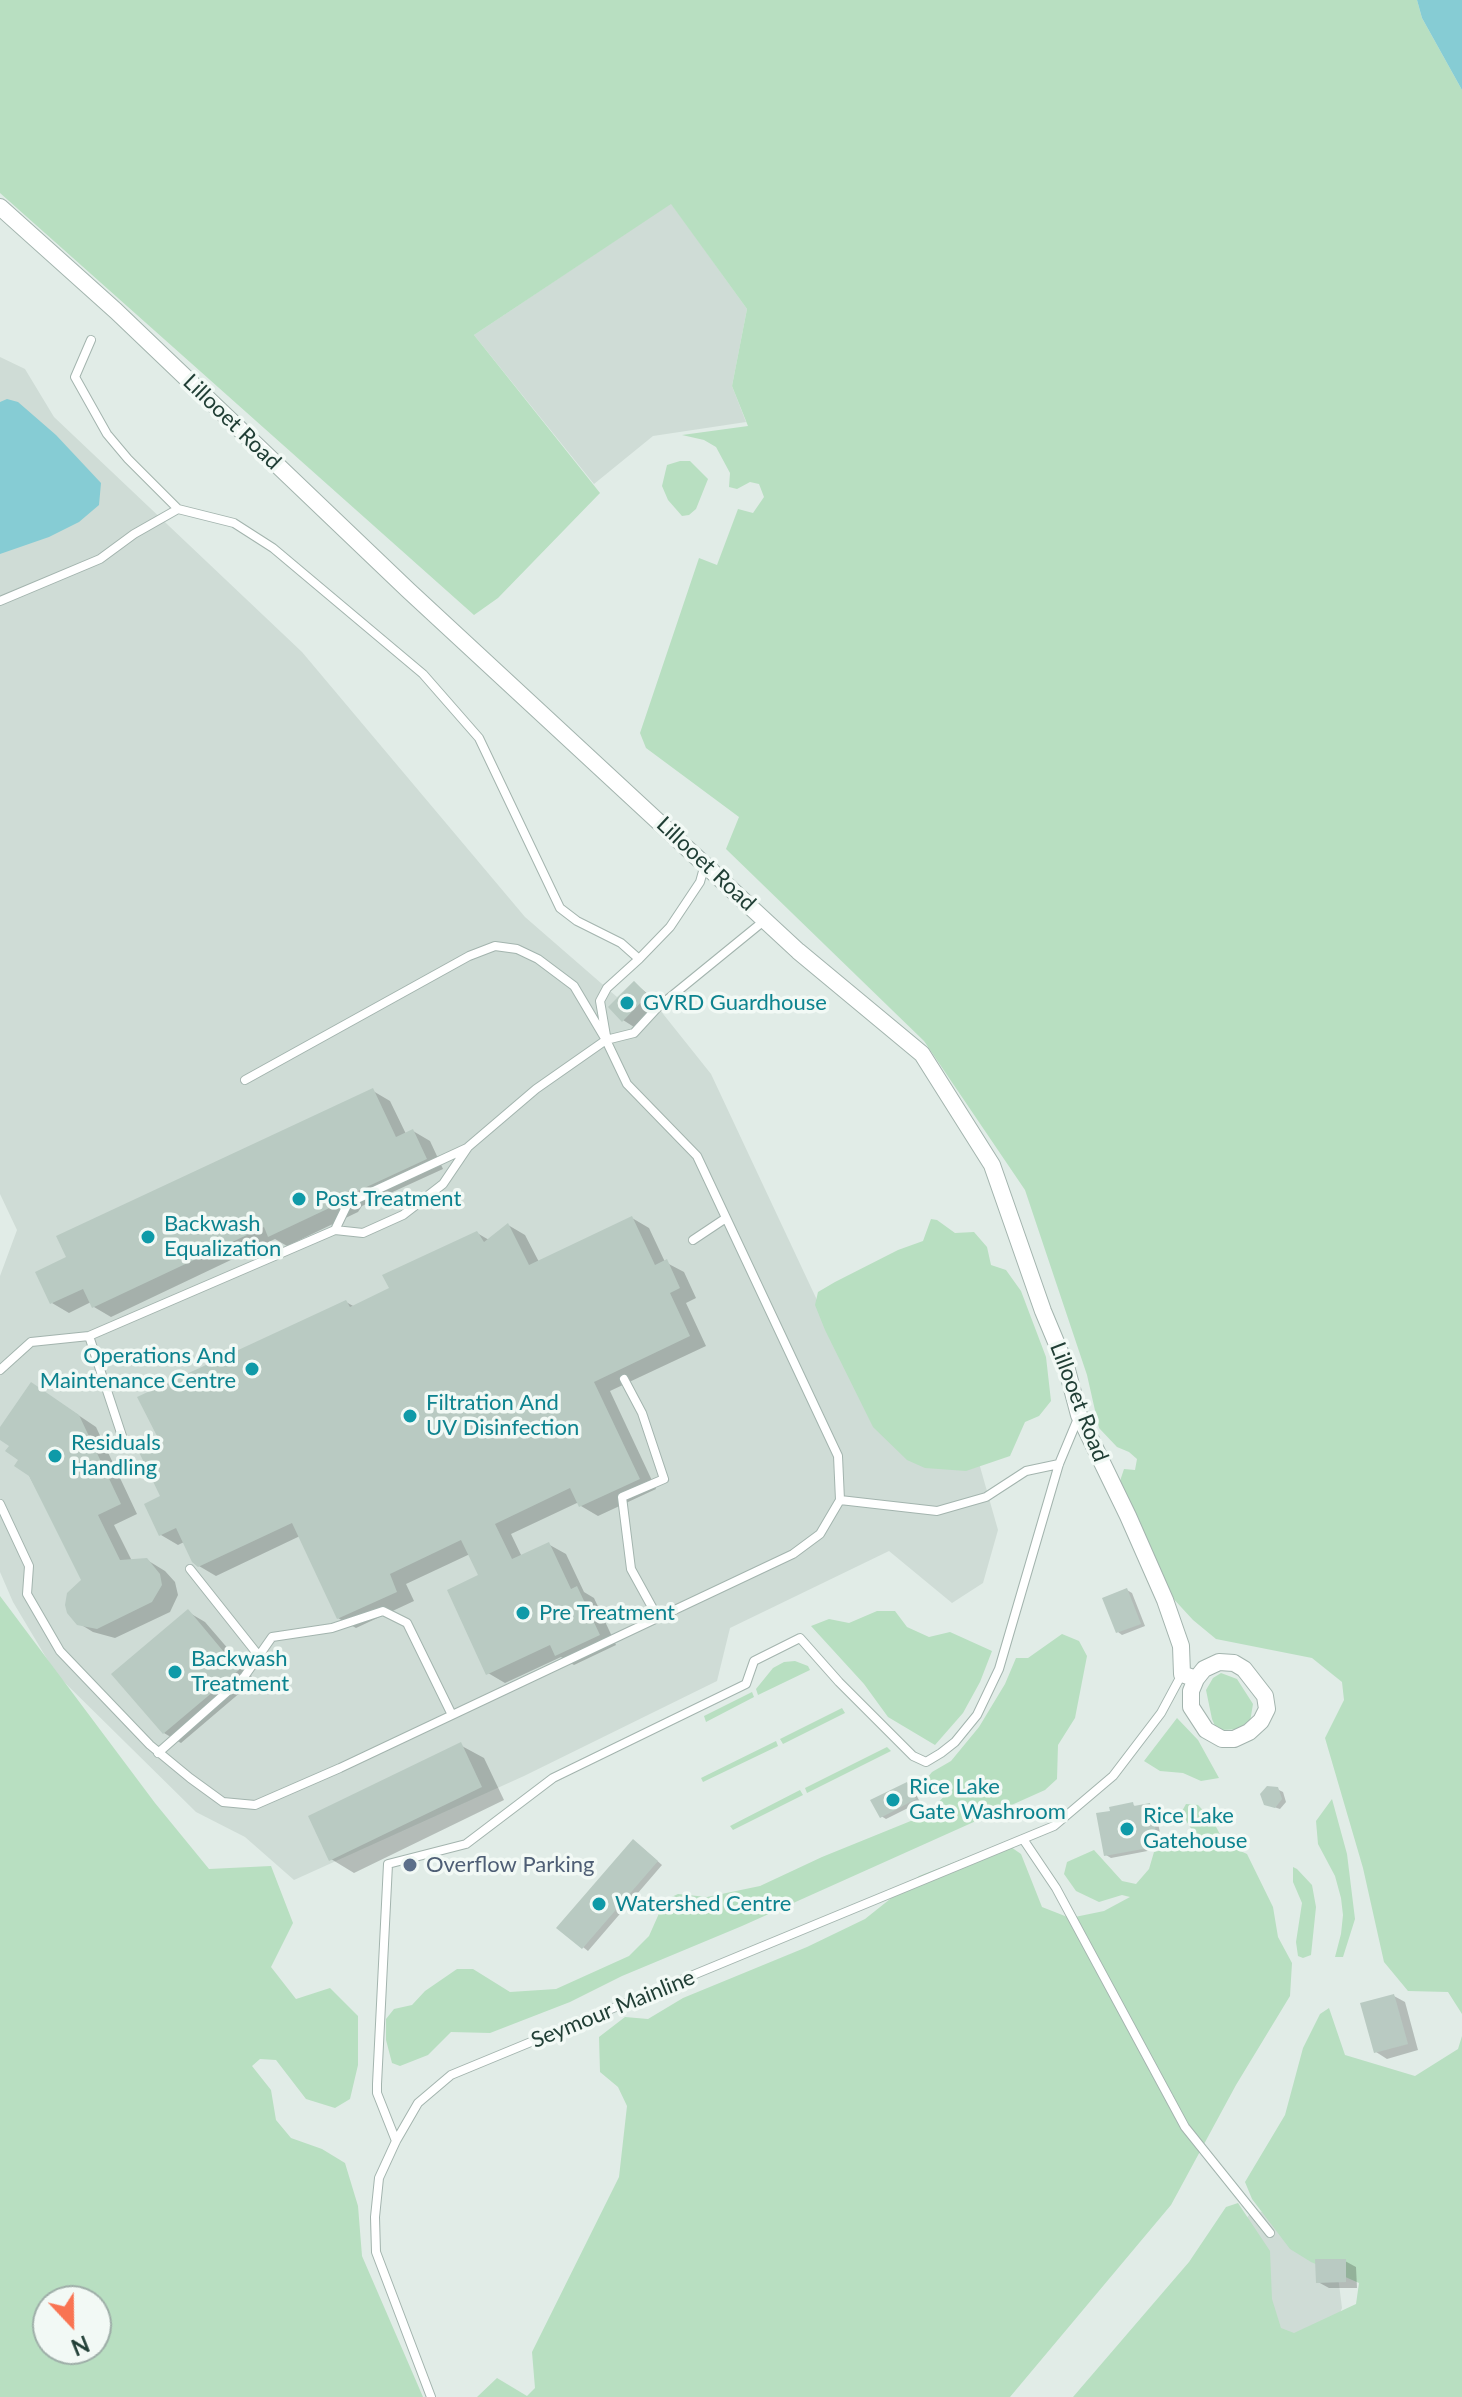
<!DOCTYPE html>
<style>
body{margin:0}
#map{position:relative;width:1462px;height:2397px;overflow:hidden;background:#e1ece7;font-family:Lato,sans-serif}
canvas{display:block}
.north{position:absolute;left:32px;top:2285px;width:80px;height:80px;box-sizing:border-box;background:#f2f9f5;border:2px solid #9eaea8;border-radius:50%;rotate:158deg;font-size:22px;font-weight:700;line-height:32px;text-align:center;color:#203e35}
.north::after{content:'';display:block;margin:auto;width:28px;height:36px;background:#f97452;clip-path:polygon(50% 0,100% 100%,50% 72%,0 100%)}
</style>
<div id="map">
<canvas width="1462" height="2397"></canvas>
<div class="north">N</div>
</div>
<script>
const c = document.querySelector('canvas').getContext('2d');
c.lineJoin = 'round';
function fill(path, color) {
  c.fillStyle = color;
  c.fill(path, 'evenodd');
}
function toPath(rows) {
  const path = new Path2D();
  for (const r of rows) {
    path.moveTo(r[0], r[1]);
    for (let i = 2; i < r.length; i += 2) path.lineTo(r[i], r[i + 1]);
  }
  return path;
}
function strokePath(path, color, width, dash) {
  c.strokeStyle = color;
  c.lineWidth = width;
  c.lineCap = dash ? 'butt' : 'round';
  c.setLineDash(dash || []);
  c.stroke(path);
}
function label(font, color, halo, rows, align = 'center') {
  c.font = font + ' Lato,sans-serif';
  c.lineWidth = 7;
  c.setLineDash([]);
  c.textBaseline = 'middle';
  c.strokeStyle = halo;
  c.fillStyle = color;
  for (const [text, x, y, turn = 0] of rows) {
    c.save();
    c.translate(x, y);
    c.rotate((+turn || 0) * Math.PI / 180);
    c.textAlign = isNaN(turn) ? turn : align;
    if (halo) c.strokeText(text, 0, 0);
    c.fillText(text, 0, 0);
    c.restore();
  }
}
const built = toPath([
 [671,203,747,309,732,386,746,422,653,436,594,484,474,335],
 [0,357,25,369,54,417,302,652,525,917,617,997,634,981,648,995,711,1074,824,1315,977,1456,998,1530,983,1583,952,1603,889,1551,730,1628,717,1681,524,1776,294,1880,245,1837,196,1812,56,1674,13,1602,0,1572,0,1276,17,1230,0,1194],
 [1253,2210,1332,2228,1342,2308,1319,2364,1177,2305]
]);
const green = toPath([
 [0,0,1417,0,1422,18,1462,90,1462,2014,1448,1992,1408,1991,1384,1962,1363,1868,1325,1738,1344,1700,1342,1682,1312,1658,1216,1639,1193,1620,1170,1595,1120,1481,1124,1469,1135,1470,1137,1459,1129,1452,1117,1447,1099,1428,1087,1375,1025,1190,924,1041,726,849,739,817,646,748,640,733,699,558,717,565,738,509,753,513,764,497,759,484,750,482,737,489,729,487,730,473,716,447,704,440,682,435,748,426,732,386,747,309,671,204,474,335,600,493,498,598,474,615,0,193],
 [680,461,690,461,708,479,696,509,689,515,682,516,668,500,662,486,667,465],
 [931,1219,937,1220,955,1233,974,1232,987,1247,991,1265,1006,1270,1021,1291,1046,1357,1051,1401,1039,1416,1025,1422,1010,1456,966,1471,925,1468,907,1460,873,1427,825,1330,815,1305,818,1292,835,1282,898,1250,923,1241],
 [0,1596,155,1803,209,1869,271,1866,293,1923,271,1967,296,1999,330,1988,358,2016,358,2065,350,2099,335,2108,306,2099,276,2060,260,2059,252,2066,271,2090,276,2120,291,2138,322,2149,345,2163,358,2206,362,2256,423,2397,0,2397],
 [48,2301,96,2301,96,2349,48,2349],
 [877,1611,895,1611,907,1627,929,1637,950,1632,992,1651,980,1682,963,1713,935,1745,888,1717,864,1684,811,1626,829,1619,849,1623],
 [1062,1634,1079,1641,1087,1656,1075,1718,1058,1745,1057,1779,1045,1790,742,1926,622,1976,570,2002,490,2033,451,2032,428,2055,400,2066,392,2063,386,2040,386,2019,394,2009,412,2005,425,1991,457,1969,473,1969,510,1992,556,1989,629,1956,649,1936,665,1900,678,1894,707,1897,760,1886,822,1857,928,1814,946,1794,944,1790,926,1793,922,1789,923,1783,932,1772,951,1761,979,1727,1005,1684,1016,1658,1028,1658],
 [795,1661,808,1666,810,1670,758,1695,756,1689,773,1668,784,1662],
 [1221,1673,1237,1679,1253,1704,1250,1722,1241,1729,1222,1730,1215,1726,1212,1719,1206,1690,1213,1678],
 [752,1692,754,1697,706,1722,704,1716],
 [842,1708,845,1713,783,1744,780,1739],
 [1177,1718,1198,1740,1219,1778,1201,1781,1183,1773,1160,1771,1144,1761],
 [776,1741,778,1746,703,1782,701,1778],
 [887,1747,891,1751,807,1793,805,1788],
 [800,1790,803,1795,733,1830,730,1826],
 [1332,1799,1347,1854,1355,1919,1343,1957,1335,1957,1341,1934,1343,1915,1341,1898,1335,1876,1318,1844,1316,1821],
 [1186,1804,1198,1805,1213,1821,1225,1844,1247,1854,1273,1907,1278,1937,1292,1963,1290,1996,1236,2085,1171,2205,1010,2397,477,2397,497,2378,527,2396,535,2388,532,2352,619,2177,627,2106,618,2087,600,2072,599,2037,625,2017,648,2019,683,1998,807,1947,865,1919,919,1876,993,1847,1008,1845,1021,1854,1042,1907,1070,1918,1104,1911,1130,1897,1122,1895,1099,1902,1076,1891,1064,1874,1067,1862,1094,1850,1122,1881,1136,1884,1149,1869,1154,1852,1181,1846,1196,1836,1181,1813],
 [1293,1867,1297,1869,1312,1885,1316,1907,1311,1955,1303,1958,1298,1956,1296,1942,1302,1903,1293,1882],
 [1329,2008,1345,2055,1415,2076,1458,2049,1462,2036,1462,2397,1073,2397,1189,2262,1226,2207,1238,2203,1270,2251,1272,2299,1281,2328,1294,2333,1356,2304,1359,2283,1311,2262,1290,2249,1252,2199,1245,2182,1285,2115,1303,2048,1320,2014]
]);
const water = toPath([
 [1417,0,1462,0,1462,90,1422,18],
 [7,399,18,402,56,435,101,483,99,505,79,522,49,537,0,554,0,402]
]);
const shadow = toPath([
 [634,983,658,1002,634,1027,623,1020],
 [373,1091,390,1101,406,1134,413,1131,430,1141,443,1169,362,1206,358,1212,287,1246,275,1239,111,1317,94,1307,91,1302,69,1313,52,1303],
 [632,1218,649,1228,665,1262,684,1272,696,1298,686,1303,706,1346,610,1391,656,1489,598,1516,581,1506,579,1502,511,1534,522,1557,548,1544,566,1554,584,1592,594,1598,616,1645,574,1665,561,1657,505,1683,488,1673,480,1576,470,1554,406,1584,414,1601,356,1628,338,1618,300,1536,216,1576,199,1566,184,1542,178,1545,161,1535,161,1441,346,1302,355,1307,391,1289,477,1233,489,1240,508,1225,525,1235,539,1262],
 [32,1384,96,1427,137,1514,114,1525,132,1561,147,1560,165,1571,175,1582,178,1595,170,1612,115,1638,93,1632,75,1621,84,1580,21,1460,11,1445,0,1437,0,1430],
 [1127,1590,1132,1593,1145,1626,1122,1635,1118,1632],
 [188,1612,205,1622,255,1680,181,1743,164,1733],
 [460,1745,484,1758,504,1800,354,1873,331,1859],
 [907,1784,912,1787,920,1802,886,1819,881,1816],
 [1277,1789,1283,1792,1286,1802,1280,1809,1265,1804],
 [1133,1805,1137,1807,1150,1805,1155,1808,1163,1848,1111,1858,1106,1855],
 [638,1844,662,1865,588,1951,559,1928],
 [1394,1996,1405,2002,1418,2050,1387,2059,1376,2052],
 [1345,2261,1356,2267,1357,2288,1329,2288,1318,2282]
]);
const building = toPath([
 [634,981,648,995,622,1022,608,1007],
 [373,1088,396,1137,413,1129,427,1159,345,1197,340,1203,268,1237,264,1227,92,1308,83,1289,50,1304,35,1272,66,1257,56,1236],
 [632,1216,655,1265,667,1259,680,1288,670,1293,690,1336,594,1382,640,1479,579,1507,570,1488,495,1524,512,1559,549,1542,571,1589,577,1586,600,1635,555,1656,550,1645,486,1675,447,1590,478,1575,461,1540,390,1574,397,1592,337,1619,292,1523,198,1567,192,1562,176,1528,159,1536,144,1504,160,1496,138,1450,159,1440,137,1397,346,1300,350,1307,389,1288,382,1275,477,1231,484,1242,508,1223,529,1265],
 [31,1382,79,1415,121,1504,98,1515,120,1560,147,1558,160,1574,162,1585,152,1602,97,1629,77,1625,67,1613,65,1605,67,1593,81,1580,29,1476,14,1466,18,1460,5,1451,9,1446,0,1440,0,1427],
 [1127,1588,1141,1624,1116,1633,1102,1598],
 [188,1609,239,1670,163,1734,111,1674],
 [461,1742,482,1787,329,1861,308,1816],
 [907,1782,916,1799,880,1818,870,1800],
 [1267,1786,1278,1787,1282,1799,1275,1808,1264,1805,1260,1794],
 [1133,1802,1134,1806,1150,1803,1159,1846,1104,1856,1096,1813,1110,1811,1109,1807],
 [633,1839,658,1861,582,1949,556,1928],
 [1394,1994,1408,2044,1374,2053,1360,2003],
 [1315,2259,1346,2259,1346,2282,1316,2283]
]);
const lane = toPath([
 [91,340,75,377,107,434,128,459,178,509],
 [0,601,100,559,134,534,178,509,234,523,273,548,423,674,479,738,560,908,577,921,621,943,639,959],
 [606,1036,600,1001,607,988,639,959,670,927,700,882,705,864],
 [335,1230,348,1203,467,1148],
 [693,1240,726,1218],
 [89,1336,122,1436],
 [0,1370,31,1342,89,1336,335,1230,363,1233,403,1215,443,1184,468,1147,536,1089,606,1040,634,1033,657,1008,765,920],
 [624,1379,642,1413,664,1479,622,1497,631,1569,658,1618],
 [840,1500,937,1511,986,1497,1026,1471,1059,1464],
 [0,1504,29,1566,27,1594,60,1651,150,1745,190,1778,223,1802,255,1805,340,1768,793,1554,820,1534,840,1500,838,1456,697,1156,627,1084,606,1040,574,986,538,959,517,949,495,946,469,956,245,1080],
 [190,1569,259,1656],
 [158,1753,244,1677,272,1637,332,1628,383,1611,407,1623,452,1715],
 [1023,1839,1056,1888,1185,2127,1270,2233],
 [396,2141,377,2093,377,2084,388,1864,466,1844,553,1778,746,1684,754,1661,800,1638,839,1682,913,1756,926,1762,941,1753,955,1742,977,1715,999,1669,1059,1464,1079,1416],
 [431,2397,376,2252,375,2217,379,2178,396,2141,418,2103,451,2075,1054,1826,1113,1776,1161,1713,1182,1674]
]);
const street = toPath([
 [0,207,116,311,408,590,798,951,922,1054,992,1165,1043,1311,1066,1366,1079,1415,1128,1516,1165,1600,1181,1646,1182,1674,1196,1679],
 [1219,1662,1234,1663,1244,1669,1265,1696,1267,1709,1261,1721,1249,1732,1234,1739,1222,1739,1206,1730,1191,1707,1191,1691,1196,1679,1204,1669,1219,1662]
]);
const markers = [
 [627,1003,8,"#0f9aa8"],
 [299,1199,8,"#0f9aa8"],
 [148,1237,8,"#0f9aa8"],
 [252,1369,8,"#0f9aa8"],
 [410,1416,8,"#0f9aa8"],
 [55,1456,8,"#0f9aa8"],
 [523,1613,8,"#0f9aa8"],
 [175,1672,8,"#0f9aa8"],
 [893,1800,8,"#0f9aa8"],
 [1127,1829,8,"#0f9aa8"],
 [410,1865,8,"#5c6f8a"],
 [599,1904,8,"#0f9aa8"]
];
const streetNames = [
 ["Lillooet Road",232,422,44],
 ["Lillooet Road",706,864,43],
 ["Lillooet Road",1079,1402,69],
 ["Seymour Mainline",613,2009,-22]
];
const cultureNames = [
 ["GVRD Guardhouse",643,1003],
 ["Post Treatment",315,1199],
 ["Backwash",164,1224],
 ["Equalization",164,1249],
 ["Operations And",236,1356,"right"],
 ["Maintenance Centre",236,1381,"right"],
 ["Filtration And",426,1403],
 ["UV Disinfection",426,1428],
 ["Residuals",71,1443],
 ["Handling",71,1468],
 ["Pre Treatment",539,1613],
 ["Backwash",191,1659],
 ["Treatment",191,1684],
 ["Rice Lake",909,1787],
 ["Gate Washroom",909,1812],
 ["Rice Lake",1143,1816],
 ["Gatehouse",1143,1841],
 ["Watershed Centre",615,1904]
];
const serviceNames = [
 ["Overflow Parking",426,1865]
];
fill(built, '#cfdcd6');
fill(green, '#b8dfc1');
fill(water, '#86ccd4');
fill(shadow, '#0003');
fill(building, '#b9cac2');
strokePath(lane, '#a3b4ae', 10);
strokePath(street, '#a3b4ae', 18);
strokePath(lane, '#fff', 8);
strokePath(street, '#fff', 16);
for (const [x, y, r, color] of markers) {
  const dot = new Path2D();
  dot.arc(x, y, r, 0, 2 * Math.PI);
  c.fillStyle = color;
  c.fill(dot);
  strokePath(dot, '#f2f9f5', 3);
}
label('22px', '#203e35', '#f2f9f5', streetNames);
label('22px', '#0d838f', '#f2f9f5', cultureNames, 'left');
label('22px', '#4e5e75', '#f2f9f5', serviceNames, 'left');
</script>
